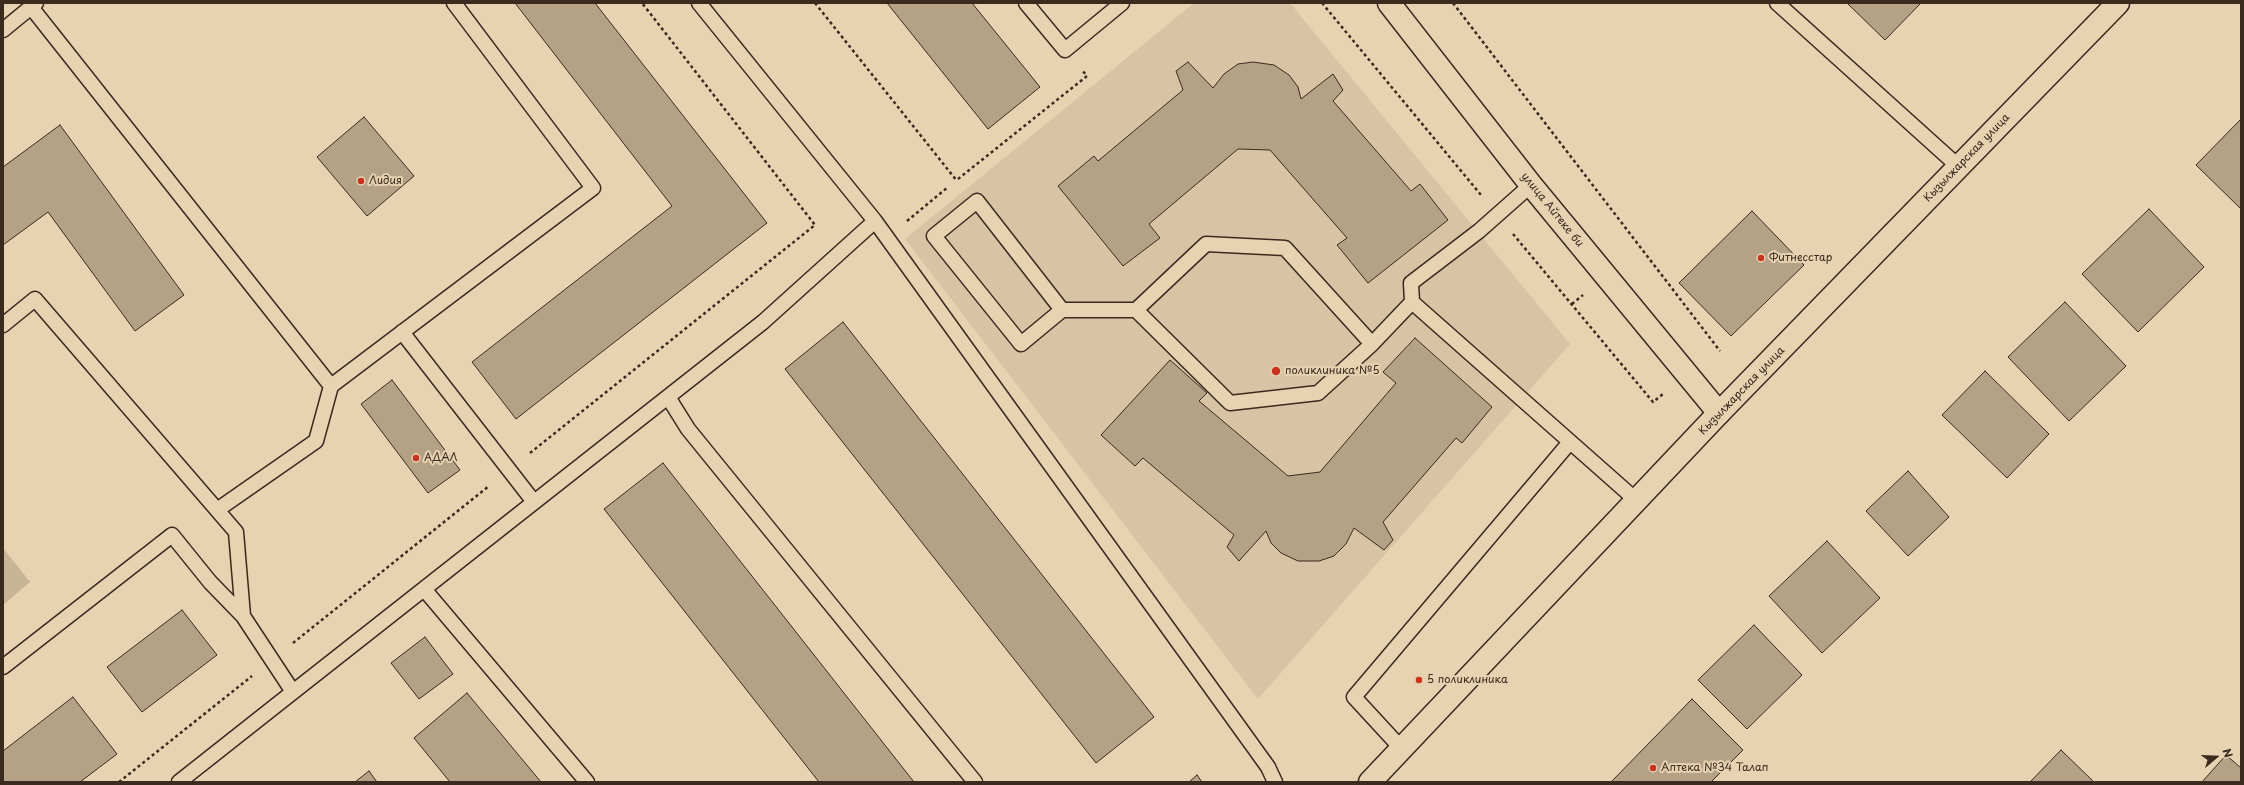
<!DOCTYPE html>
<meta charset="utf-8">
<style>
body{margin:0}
#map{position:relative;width:2244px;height:785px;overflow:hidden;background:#e7d2b1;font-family:"Playpen Sans",sans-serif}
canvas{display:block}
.frame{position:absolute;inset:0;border:4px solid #3b2a1e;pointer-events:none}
.north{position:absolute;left:2196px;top:737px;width:40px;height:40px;-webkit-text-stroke:3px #e7d2b1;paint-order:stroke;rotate:71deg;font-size:11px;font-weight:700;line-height:16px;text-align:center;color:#3b2a1e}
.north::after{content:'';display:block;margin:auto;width:14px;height:18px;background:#3b2a1e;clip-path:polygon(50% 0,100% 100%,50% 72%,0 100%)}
</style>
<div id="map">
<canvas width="2244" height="785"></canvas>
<div class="frame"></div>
<div class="north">N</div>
</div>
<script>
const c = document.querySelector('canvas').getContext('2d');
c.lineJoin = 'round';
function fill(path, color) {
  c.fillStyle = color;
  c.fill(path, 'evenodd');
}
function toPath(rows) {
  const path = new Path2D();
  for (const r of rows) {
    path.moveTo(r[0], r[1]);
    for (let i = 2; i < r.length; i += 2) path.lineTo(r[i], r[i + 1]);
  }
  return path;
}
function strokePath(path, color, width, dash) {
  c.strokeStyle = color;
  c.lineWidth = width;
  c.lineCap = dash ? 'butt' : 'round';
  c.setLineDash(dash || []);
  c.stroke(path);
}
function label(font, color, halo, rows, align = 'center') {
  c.font = font + ' "Playpen Sans",sans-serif';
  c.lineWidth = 4;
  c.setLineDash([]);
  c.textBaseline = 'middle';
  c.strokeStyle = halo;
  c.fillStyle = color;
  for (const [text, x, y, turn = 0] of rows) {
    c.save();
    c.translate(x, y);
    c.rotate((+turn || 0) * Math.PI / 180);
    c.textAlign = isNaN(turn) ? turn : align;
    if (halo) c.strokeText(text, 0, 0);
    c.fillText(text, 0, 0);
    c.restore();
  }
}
const built = toPath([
 [1194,3,1290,3,1570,344,1258,699,905,239]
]);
const green = toPath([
 [3,548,30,582,3,605]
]);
const building = toPath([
 [515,3,595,3,767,223,516,419,472,362,672,206,515,3],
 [887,3,972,3,1040,87,988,129,887,3],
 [1847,3,1921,3,1885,40,1847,3],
 [1188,62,1213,88,1224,74,1238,64,1253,62,1274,65,1289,75,1298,87,1301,99,1333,74,1343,90,1333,101,1411,191,1420,184,1448,220,1368,283,1337,245,1347,238,1270,150,1238,149,1149,224,1160,238,1123,266,1058,186,1094,156,1098,161,1183,90,1176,71,1188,62],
 [364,117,414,176,367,216,317,157,364,117],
 [2241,119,2241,209,2196,165,2241,119],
 [60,125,184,295,135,331,48,212,3,245,3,167,60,125],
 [2149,209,2204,267,2138,332,2082,274,2149,209],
 [1752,211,1804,265,1731,336,1679,283,1752,211],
 [2065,302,2126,366,2069,421,2008,357,2065,302],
 [843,322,1154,717,1096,763,785,369,843,322],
 [1415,338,1492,407,1462,443,1456,438,1383,522,1393,540,1384,550,1354,528,1346,544,1334,556,1319,561,1298,561,1281,553,1271,543,1266,531,1239,561,1227,547,1234,535,1143,458,1135,466,1101,435,1170,360,1207,393,1199,401,1288,476,1320,472,1396,383,1383,372,1415,338],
 [1985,371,2049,434,2007,478,1942,415,1985,371],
 [392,380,460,470,428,493,361,404,392,380],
 [663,463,914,782,819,782,604,509,663,463],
 [1908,471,1949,517,1908,556,1866,511,1908,471],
 [1827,541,1880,598,1822,653,1769,596,1827,541],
 [182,610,217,655,142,712,107,667,182,610],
 [1754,625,1802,675,1747,729,1698,680,1754,625],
 [425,637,453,674,419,699,391,663,425,637],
 [467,693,541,782,450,782,414,738,467,693],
 [73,697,117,754,80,782,3,782,3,751,73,697],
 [1692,699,1743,750,1711,782,1611,782,1692,699],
 [2061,750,2094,782,2030,782,2061,750],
 [2226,755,2241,768,2241,782,2202,782,2226,755],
 [369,771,377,782,355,782,369,771],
 [1197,775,1202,782,1189,782,1197,775]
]);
const path = toPath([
 [815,3,957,181],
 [1322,3,1481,195],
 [1453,3,1720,351],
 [958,179,1087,76,1082,70],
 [907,221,948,187],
 [1513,234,1653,402,1663,394],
 [1572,304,1583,295],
 [530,453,815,225,642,3],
 [293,643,489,486],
 [119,782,252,676]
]);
const service = toPath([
 [699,3,875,221,1268,767,1275,782],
 [1026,3,1065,50,1122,3],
 [1777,3,1959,167],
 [31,7,331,386,316,441,217,510],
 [3,30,36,3],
 [1412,302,1411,283,1479,231,1531,185],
 [1062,310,1021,344,934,236,977,201,1062,310,1136,310,1206,244,1285,248,1372,344,1412,302,1636,500],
 [1136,310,1230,403,1318,393,1372,344],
 [3,325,35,299,236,532,243,616,293,692,179,782],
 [402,332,534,502],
 [331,386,593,188,454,3],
 [668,397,688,429,975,782],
 [424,589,587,782],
 [3,667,172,535,210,582,243,616],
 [293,692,763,322,875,221],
 [1401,748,1354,697,1570,442]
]);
const minor = toPath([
 [1389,3,1531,185,1719,413]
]);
const tertiary = toPath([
 [1370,782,1719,413,2118,3]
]);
const markers = [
 [361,181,4,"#c8321e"],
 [1761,258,4,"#c8321e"],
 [1276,371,5,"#c8321e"],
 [416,458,4,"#c8321e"],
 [1419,680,4,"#c8321e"],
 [1653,768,4,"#c8321e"]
];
const streetNames = [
 ["Кызылжарская улица",1967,158,-46],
 ["улица Айтеке би",1552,210,51],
 ["Кызылжарская улица",1742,391,-46]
];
const poiNames = [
 ["Лидия",369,181],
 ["Фитнесстар",1769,258],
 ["поликлиника №5",1285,371],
 ["АДАЛ",424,458],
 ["5 поликлиника",1427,680],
 ["Аптека №34 Талап",1661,768]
];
fill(built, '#d8c3a4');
fill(green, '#c8b497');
fill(building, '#b4a186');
strokePath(building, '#3b2a1e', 1);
strokePath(service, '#3b2a1e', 17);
strokePath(minor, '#3b2a1e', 25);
strokePath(tertiary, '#3b2a1e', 25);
strokePath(path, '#3b2a1e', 2.5, [3, 3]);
strokePath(service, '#e7d2b1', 14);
strokePath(minor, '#e7d2b1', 22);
strokePath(tertiary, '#e7d2b1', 22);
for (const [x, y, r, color] of markers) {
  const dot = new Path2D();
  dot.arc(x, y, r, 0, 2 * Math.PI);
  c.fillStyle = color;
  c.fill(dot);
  strokePath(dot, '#e7d2b1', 1.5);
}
label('11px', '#3b2a1e', '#e7d2b1', streetNames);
label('11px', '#3b2a1e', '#e7d2b1', poiNames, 'left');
</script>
